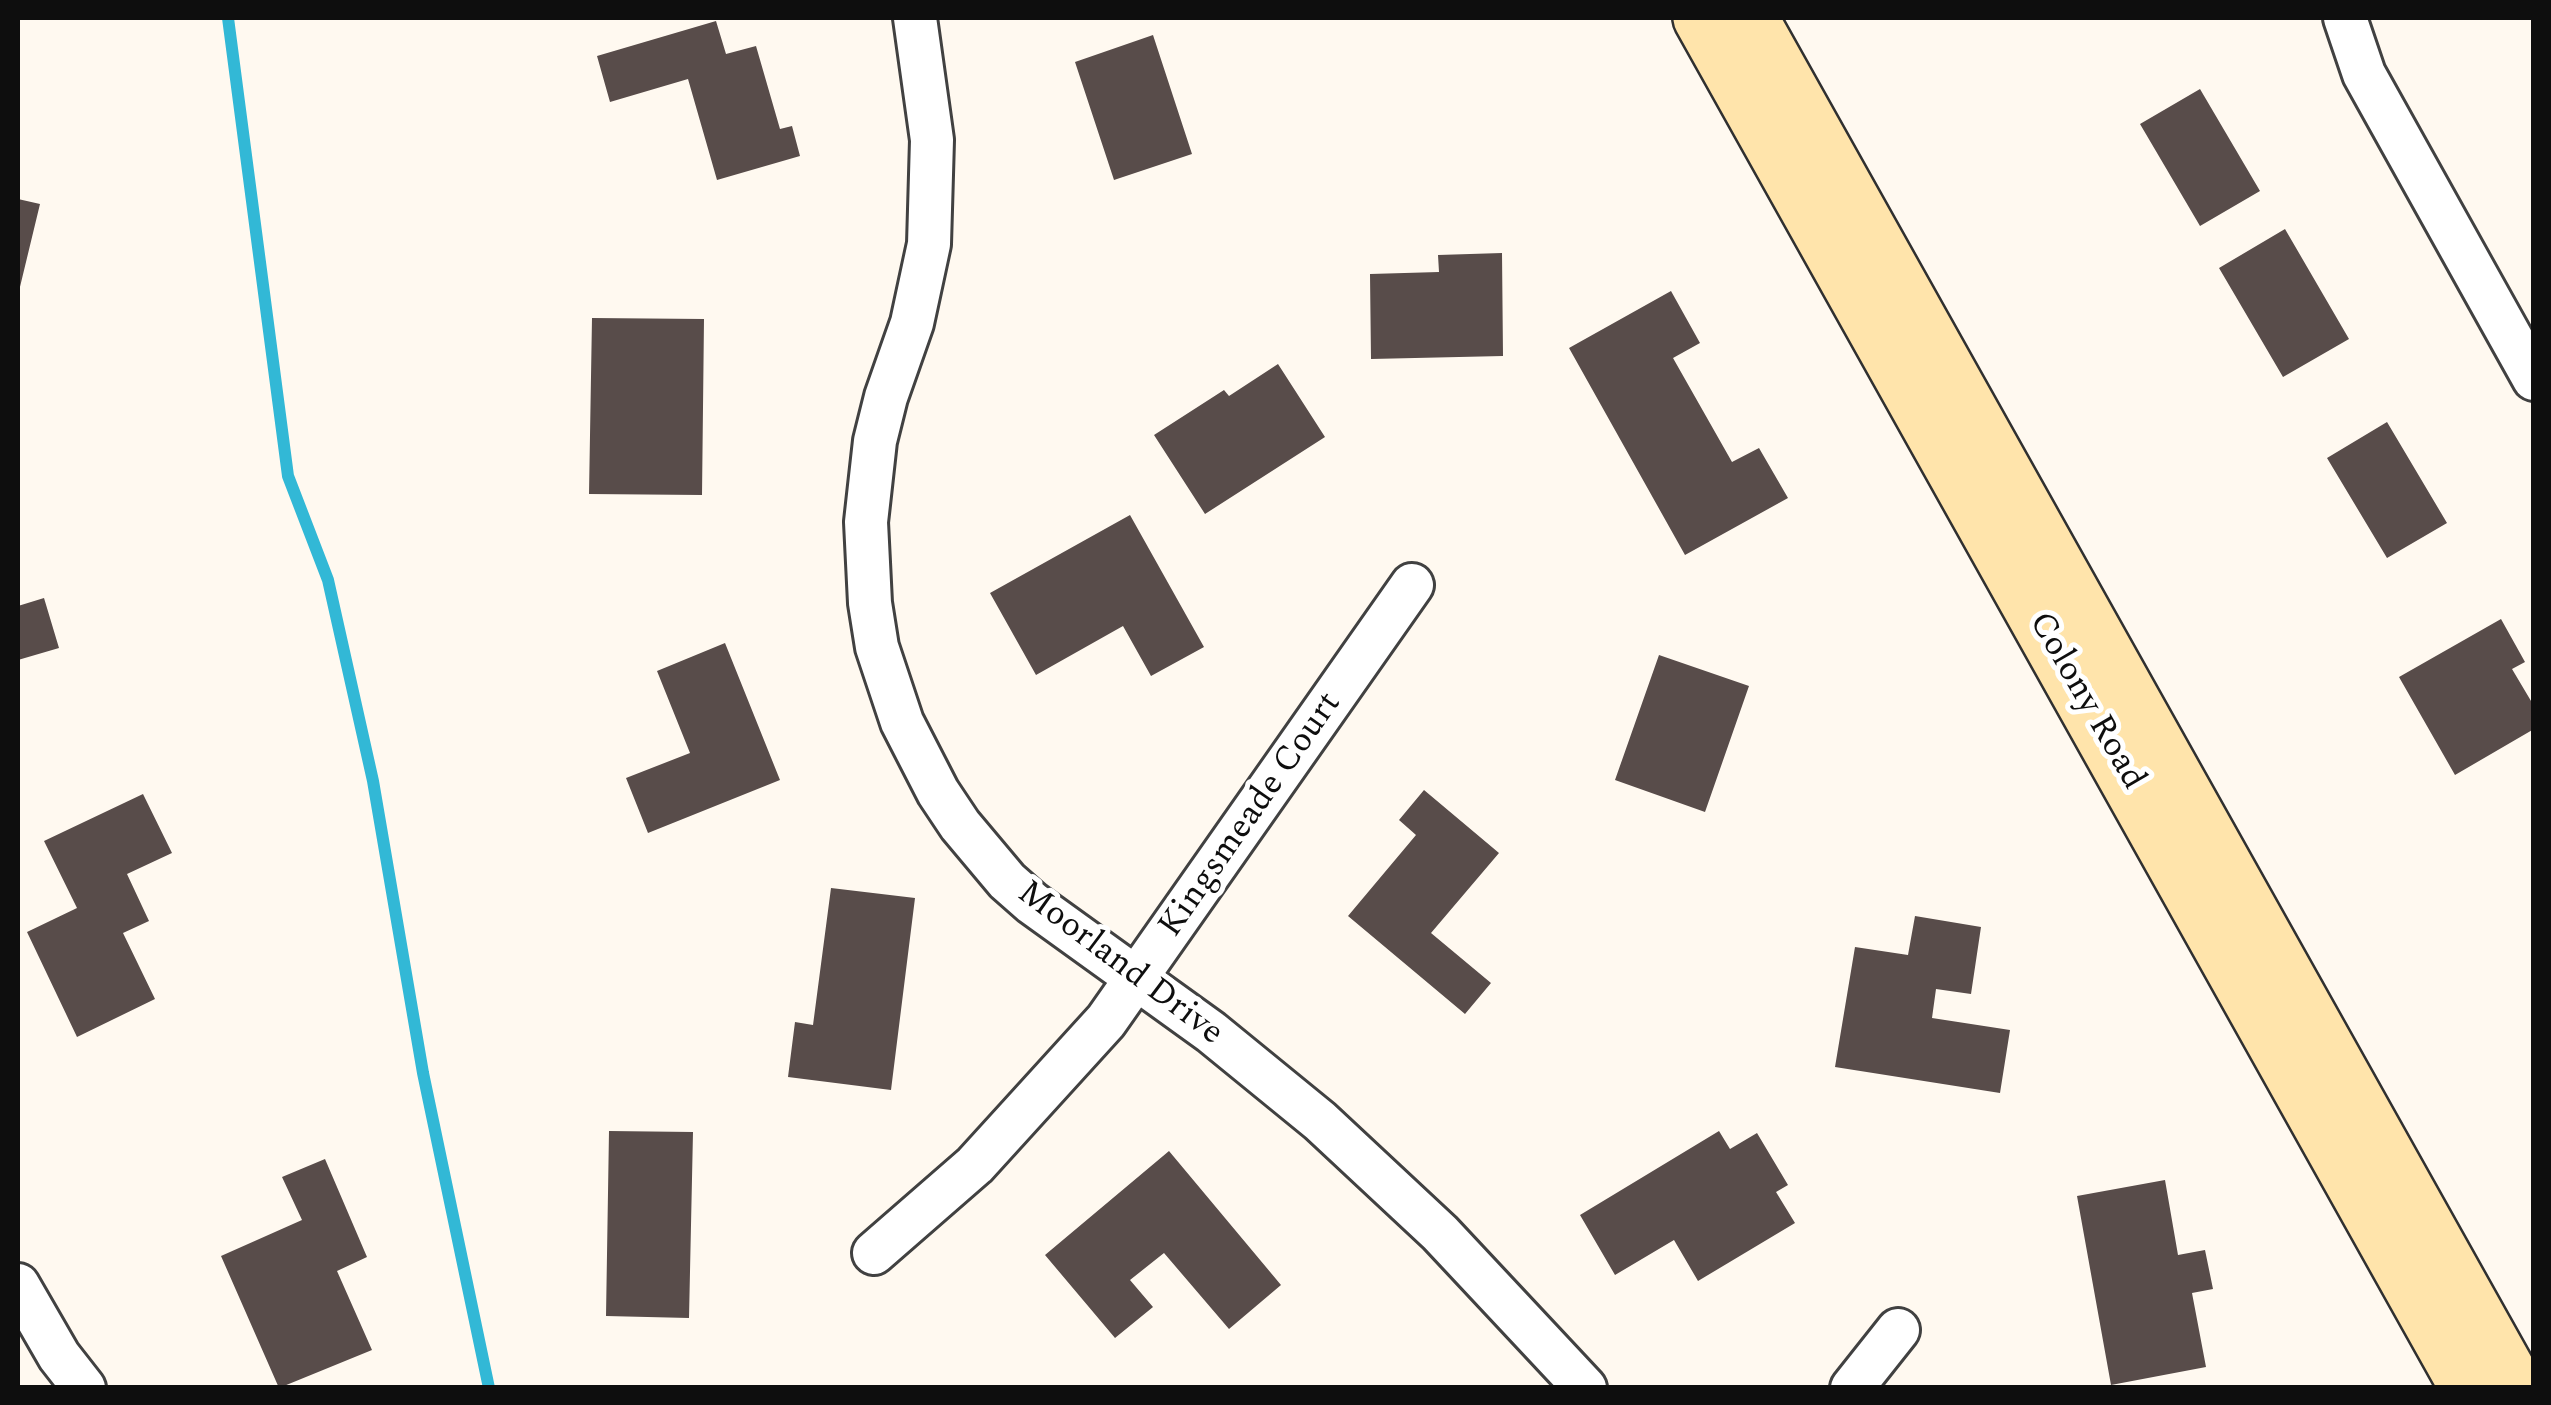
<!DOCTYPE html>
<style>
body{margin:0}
#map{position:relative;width:2551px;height:1405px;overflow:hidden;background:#fff9f0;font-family:Spectral,serif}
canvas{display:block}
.frame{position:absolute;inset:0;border:20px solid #0e0e0e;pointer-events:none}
</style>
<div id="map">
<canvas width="2551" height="1405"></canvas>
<div class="frame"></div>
</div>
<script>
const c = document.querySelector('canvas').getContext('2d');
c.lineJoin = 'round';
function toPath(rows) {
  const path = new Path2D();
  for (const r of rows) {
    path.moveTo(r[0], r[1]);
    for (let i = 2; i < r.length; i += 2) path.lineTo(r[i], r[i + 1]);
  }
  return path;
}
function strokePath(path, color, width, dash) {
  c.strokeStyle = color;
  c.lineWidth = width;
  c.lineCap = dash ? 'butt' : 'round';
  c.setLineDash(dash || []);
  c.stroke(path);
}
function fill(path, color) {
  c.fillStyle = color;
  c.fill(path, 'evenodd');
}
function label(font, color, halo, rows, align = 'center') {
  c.font = font + ' Spectral,serif';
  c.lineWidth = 10;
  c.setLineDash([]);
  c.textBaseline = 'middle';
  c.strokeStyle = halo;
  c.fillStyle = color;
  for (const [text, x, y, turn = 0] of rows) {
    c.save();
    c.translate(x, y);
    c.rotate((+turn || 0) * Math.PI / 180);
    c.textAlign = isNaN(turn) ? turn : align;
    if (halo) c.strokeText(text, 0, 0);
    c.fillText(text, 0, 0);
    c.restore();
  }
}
const stream = toPath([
 [228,18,288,476,328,580,373,781,423,1073,489,1388]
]);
const building = toPath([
 [716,21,726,54,756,46,780,129,792,126,800,156,717,180,688,79,610,102,597,56],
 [1153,35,1192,154,1114,180,1075,62],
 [2200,89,2260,191,2200,226,2140,124],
 [18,199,40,204,19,291,18,291],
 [2285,229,2349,339,2283,377,2219,268],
 [1502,253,1503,356,1371,359,1370,274,1439,272,1438,255],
 [1671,291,1700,343,1673,358,1732,462,1759,448,1788,498,1685,555,1569,348],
 [592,318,704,319,702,495,589,494],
 [1278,364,1325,437,1205,514,1154,435,1224,390,1229,396],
 [2387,422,2447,523,2387,558,2327,458],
 [1130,515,1204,647,1151,676,1123,626,1036,675,990,593],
 [44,598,59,648,18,660,18,606],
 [2501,619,2525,662,2512,669,2534,706,2534,729,2455,775,2399,677],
 [725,643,780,780,648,833,626,778,690,753,657,671],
 [1659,655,1749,686,1705,812,1615,780],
 [1424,790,1499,853,1431,933,1491,983,1465,1014,1348,916,1416,835,1399,820],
 [143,794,172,853,127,874,149,921,123,933,155,999,77,1037,27,932,77,908,44,841],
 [831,888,915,898,891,1090,788,1077,795,1022,813,1025],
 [1915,916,1981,927,1971,994,1936,989,1932,1018,2010,1030,2000,1093,1835,1067,1855,947,1908,955],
 [609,1131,693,1132,689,1318,606,1316],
 [1719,1131,1730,1149,1757,1133,1788,1185,1776,1192,1795,1223,1698,1281,1674,1240,1615,1275,1580,1215],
 [1169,1151,1281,1285,1229,1329,1164,1253,1130,1280,1153,1307,1115,1338,1045,1255],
 [325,1159,367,1257,337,1271,372,1350,279,1388,221,1256,302,1220,282,1177],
 [2165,1180,2178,1255,2205,1250,2213,1289,2192,1293,2206,1367,2111,1385,2077,1196]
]);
const street = toPath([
 [915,18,932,140,929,244,912,323,886,397,875,441,866,522,870,603,877,647,902,722,938,792,960,825,1007,881,1032,903,1211,1032,1320,1121,1440,1233,1585,1388],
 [2345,18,2364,74,2534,379],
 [874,1253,975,1165,1106,1021,1412,585],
 [18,1285,59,1356,84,1388],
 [1852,1388,1898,1330]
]);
const secondary = toPath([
 [1701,18,2468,1388],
 [1750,18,2517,1388]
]);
const streetNames = [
 ["Colony Road",2085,702,60],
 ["Kingsmeade Court",1252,816,-55],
 ["Moorland Drive",1119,965,37]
];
strokePath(stream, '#32b8d6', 12);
fill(building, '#584c4a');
strokePath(street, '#414141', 48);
strokePath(secondary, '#303030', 60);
strokePath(street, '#fff', 42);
strokePath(secondary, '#ffe4ab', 55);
label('35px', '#0e0e0e', '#fff', streetNames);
</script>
